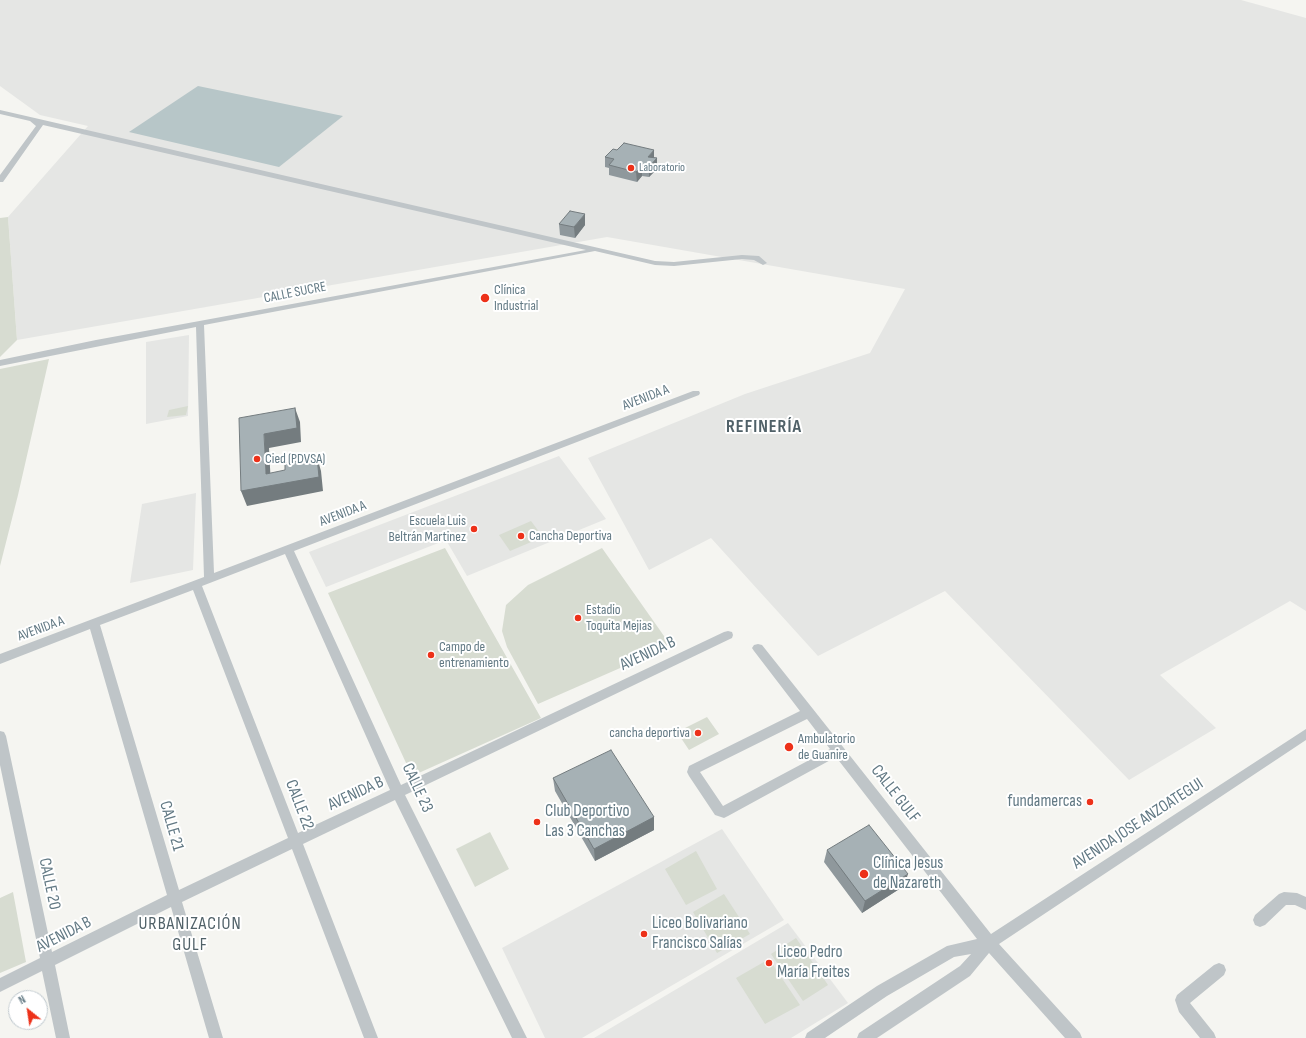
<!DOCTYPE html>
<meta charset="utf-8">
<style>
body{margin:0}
#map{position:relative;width:1306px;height:1038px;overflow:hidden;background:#f5f5f1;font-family:"Sofia Sans Condensed",sans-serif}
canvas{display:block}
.north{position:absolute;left:8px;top:990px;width:40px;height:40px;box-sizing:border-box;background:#fff;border:1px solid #c0c9ce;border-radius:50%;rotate:330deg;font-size:11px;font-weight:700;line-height:16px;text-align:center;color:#627984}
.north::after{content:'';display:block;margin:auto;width:14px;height:18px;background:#ed3119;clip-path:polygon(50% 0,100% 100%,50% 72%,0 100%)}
</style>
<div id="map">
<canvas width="1306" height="1038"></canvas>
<div class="north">N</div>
</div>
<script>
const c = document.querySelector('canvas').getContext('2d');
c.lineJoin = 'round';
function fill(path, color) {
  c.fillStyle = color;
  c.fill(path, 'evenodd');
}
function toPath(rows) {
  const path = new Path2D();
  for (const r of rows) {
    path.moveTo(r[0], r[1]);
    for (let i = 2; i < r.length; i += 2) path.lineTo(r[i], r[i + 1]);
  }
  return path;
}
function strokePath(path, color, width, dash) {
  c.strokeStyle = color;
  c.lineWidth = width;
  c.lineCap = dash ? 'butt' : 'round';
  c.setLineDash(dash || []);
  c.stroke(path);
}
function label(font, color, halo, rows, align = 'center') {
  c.font = font + ' "Sofia Sans Condensed",sans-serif';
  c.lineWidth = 4;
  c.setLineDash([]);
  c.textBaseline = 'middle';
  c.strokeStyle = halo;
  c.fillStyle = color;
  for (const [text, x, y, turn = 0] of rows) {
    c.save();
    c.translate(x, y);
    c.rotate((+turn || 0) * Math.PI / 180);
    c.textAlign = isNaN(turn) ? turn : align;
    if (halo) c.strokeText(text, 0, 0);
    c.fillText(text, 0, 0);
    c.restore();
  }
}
const built = toPath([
 [0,0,1241,0,1306,18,1306,611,1290,601,1160,675,1216,728,1129,780,945,591,818,656,711,538,649,570,588,458,745,394,870,353,905,289,607,237,17,340,8,217,88,126,40,115,0,86],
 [189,335,188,416,146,424,146,342],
 [559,456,606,519,467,576,446,540,326,587,309,552],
 [196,493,193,570,130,583,142,504],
 [722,829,784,920,582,1038,545,1038,502,948],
 [788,923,848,1003,791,1038,594,1038]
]);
const green = toPath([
 [8,217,17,340,0,357,0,218],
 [49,359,18,495,0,566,0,369],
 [188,406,186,415,167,417,169,410],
 [531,521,543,537,510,551,499,535],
 [445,548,541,718,412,776,328,593],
 [602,548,664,636,668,645,659,651,538,704,507,647,502,631,506,605,528,585],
 [707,717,719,734,689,750,677,732],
 [490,832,509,869,475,887,456,849],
 [696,851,717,889,686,905,665,869],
 [13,892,26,962,0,973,0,898],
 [724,894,750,934,717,953,693,912],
 [796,938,828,985,803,1001,771,954],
 [769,959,800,1005,765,1024,736,978]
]);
const water = toPath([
 [198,86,343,116,279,167,129,132]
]);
const minor = toPath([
 [0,110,655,261,674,262,742,255,759,256,767,263,763,265,754,260,742,259,674,266,655,265,595,251,204,325,214,573,693,391,699,391,700,393,699,395,294,551,401,785,724,632,728,631,732,632,733,635,732,638,405,795,527,1038,512,1038,395,800,303,844,378,1038,364,1038,292,849,182,902,223,1038,209,1038,171,907,55,965,70,1038,56,1038,42,971,0,992,0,978,40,958,0,765,0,731,4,732,6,736,52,952,167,895,90,629,0,664,0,654,204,577,196,327,0,366,0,360,96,340,586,250,43,125,3,182,0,182,0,175,36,126,30,121,0,114,0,110],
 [285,554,390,790,298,833,202,586,285,554],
 [193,590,288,838,179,890,100,625,193,590],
 [758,644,762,645,813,709,991,934,1306,729,1306,740,999,944,1080,1033,1082,1038,1065,1038,989,953,970,976,877,1038,857,1038,859,1033,960,966,971,954,954,957,887,996,825,1038,805,1038,807,1033,877,986,947,946,977,939,836,757,728,816,724,818,715,815,689,776,687,772,689,766,800,711,754,651,752,648,754,645,758,644],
 [807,719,830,749,723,806,700,772,807,719],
 [1284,892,1297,893,1306,897,1306,910,1295,905,1286,905,1265,925,1260,927,1255,925,1253,920,1255,915,1279,894,1284,892],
 [1219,963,1224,965,1226,970,1224,975,1190,1003,1214,1033,1216,1038,1200,1038,1179,1012,1175,1000,1177,995,1214,965,1219,963]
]);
const wall = toPath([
 [617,150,657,158,657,169,649,177,642,176,637,182,609,175,609,168,605,167,605,157],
 [559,224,585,225,575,238,560,235],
 [553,778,654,817,654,830,595,861,555,791],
 [827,850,904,886,862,913,824,862]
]);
const shadedWall = toPath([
 [654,150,654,160,648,157],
 [657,158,657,169,649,177,649,167],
 [642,166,642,176,637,182,636,172],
 [585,214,585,225,575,238,574,227],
 [295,408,300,422,301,442,269,448,271,486,317,457,321,471,323,491,247,506,241,491,266,474,264,434],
 [654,817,654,830,595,861,594,849],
 [908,874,904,886,862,913,865,901]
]);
const building = toPath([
 [624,143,654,150,648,157,657,158,649,167,642,166,636,172,609,165,614,159,605,157,613,149,617,150,624,143],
 [570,211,585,214,574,227,559,224,570,211],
 [295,408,297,428,264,434,266,474,285,470,285,463,317,457,319,477,241,491,239,418,295,408],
 [611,750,654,817,594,849,553,778,611,750],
 [869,825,908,874,865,901,827,850,869,825]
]);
const markers = [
 [631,168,4,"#ed3119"],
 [485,298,5,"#ed3119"],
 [257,459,4,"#ed3119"],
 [474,529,4,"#ed3119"],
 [521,536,4,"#ed3119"],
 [578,618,4,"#ed3119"],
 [431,655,4,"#ed3119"],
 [698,733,4,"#ed3119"],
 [789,747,5,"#ed3119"],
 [1090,802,4,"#ed3119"],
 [537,822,4,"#ed3119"],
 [864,874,5,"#ed3119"],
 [644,934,4,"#ed3119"],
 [769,963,4,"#ed3119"]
];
const farPoinames = [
 ["Laboratorio",639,168]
];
const poiNames = [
 ["Clínica",494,290],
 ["Industrial",494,306],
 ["Cied (PDVSA)",265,459],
 ["Escuela Luis",466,521,"right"],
 ["Beltrán Martinez",466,537,"right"],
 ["Cancha Deportiva",529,536],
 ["Estadio",586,610],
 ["Toquita Mejias",586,626],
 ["Campo de",439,647],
 ["entrenamiento",439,663],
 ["cancha deportiva",690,733,"right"],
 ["Ambulatorio",798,739],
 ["de Guanire",798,755]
];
const streetNames = [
 ["CALLE SUCRE",295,293,-11],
 ["AVENIDA A",646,398,-21],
 ["AVENIDA A",343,514,-21],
 ["AVENIDA A",41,629,-20]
];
const nearStreetnames = [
 ["AVENIDA B",648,654,-25],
 ["CALLE 23",417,788,65],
 ["AVENIDA B",356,794,-25],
 ["CALLE GULF",895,794,52],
 ["CALLE 22",299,805,69],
 ["AVENIDA JOSE ANZOATEGUI",1138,824,-33],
 ["CALLE 21",171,826,74],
 ["CALLE 20",49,884,78],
 ["AVENIDA B",64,935,-27]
];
const nearPoinames = [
 ["fundamercas",1082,802,"right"],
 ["Club Deportivo",545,812],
 ["Las 3 Canchas",545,832],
 ["Clínica Jesus",873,864],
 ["de Nazareth",873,884],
 ["Liceo Bolivariano",652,924],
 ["Francisco Salías",652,944],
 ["Liceo Pedro",777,953],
 ["María Freites",777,973]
];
const districtNames = [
 ["REFINERÍA",764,427]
];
const nearNeighbourhoodnames = [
 ["URBANIZACIÓN",190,924],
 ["GULF",190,945]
];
fill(built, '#e5e6e4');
fill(green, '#d7dcd1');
fill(water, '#b7c6c8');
fill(minor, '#bfc5c8');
fill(wall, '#8f989c');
fill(shadedWall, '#747c7f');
fill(building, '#a6b1b5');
strokePath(building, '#747c7f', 1);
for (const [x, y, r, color] of markers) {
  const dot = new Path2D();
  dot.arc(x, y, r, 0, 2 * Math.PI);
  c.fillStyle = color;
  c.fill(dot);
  strokePath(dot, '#fff', 1.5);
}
label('12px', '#627984', '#fff', farPoinames, 'left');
label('14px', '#627984', '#fff', poiNames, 'left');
label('14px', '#627984', '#fff', streetNames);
label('17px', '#627984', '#fff', nearStreetnames);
label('17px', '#627984', '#fff', nearPoinames, 'left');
c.letterSpacing = '1px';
label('bold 18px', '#506168', '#fff', districtNames);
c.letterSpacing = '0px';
c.letterSpacing = '1px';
label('18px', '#506168', '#fff', nearNeighbourhoodnames);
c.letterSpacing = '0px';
</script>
